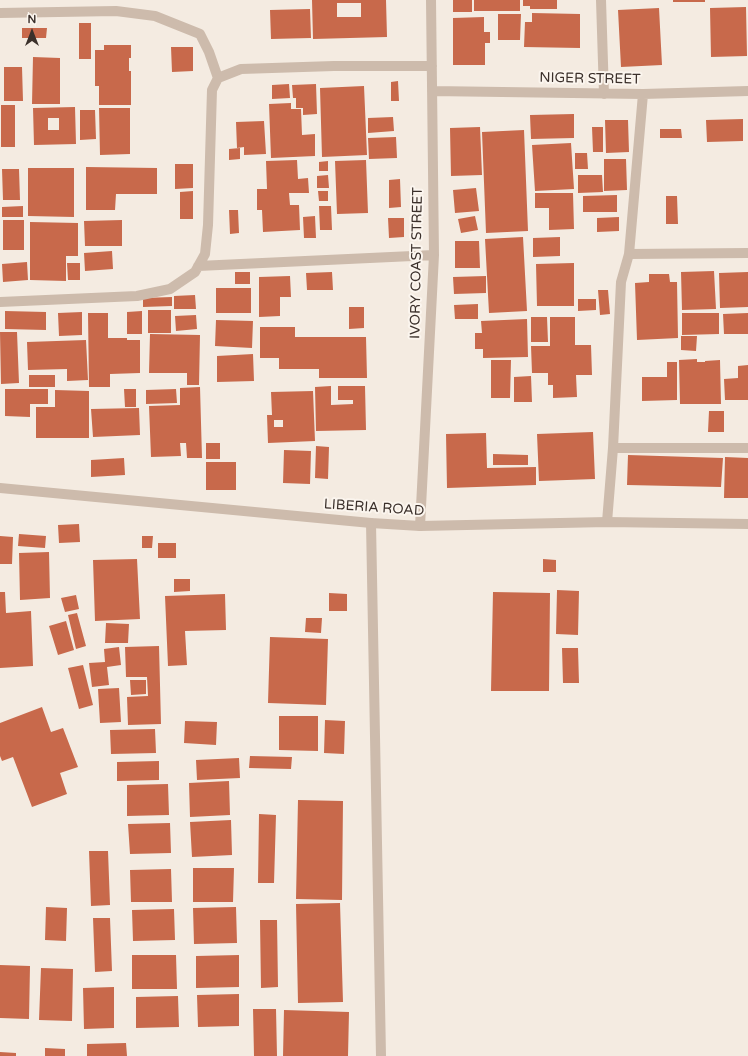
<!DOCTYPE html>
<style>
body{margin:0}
#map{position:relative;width:748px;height:1056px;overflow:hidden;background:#f4ebe1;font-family:"Varela Round",sans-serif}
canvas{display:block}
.north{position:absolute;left:12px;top:12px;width:40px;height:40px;-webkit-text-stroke:3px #fbf5ee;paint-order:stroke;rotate:0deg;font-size:11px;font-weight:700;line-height:16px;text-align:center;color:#3b302b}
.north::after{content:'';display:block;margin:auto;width:14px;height:18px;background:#3b302b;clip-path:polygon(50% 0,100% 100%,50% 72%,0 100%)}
</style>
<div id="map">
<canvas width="748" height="1056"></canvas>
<div class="north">N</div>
</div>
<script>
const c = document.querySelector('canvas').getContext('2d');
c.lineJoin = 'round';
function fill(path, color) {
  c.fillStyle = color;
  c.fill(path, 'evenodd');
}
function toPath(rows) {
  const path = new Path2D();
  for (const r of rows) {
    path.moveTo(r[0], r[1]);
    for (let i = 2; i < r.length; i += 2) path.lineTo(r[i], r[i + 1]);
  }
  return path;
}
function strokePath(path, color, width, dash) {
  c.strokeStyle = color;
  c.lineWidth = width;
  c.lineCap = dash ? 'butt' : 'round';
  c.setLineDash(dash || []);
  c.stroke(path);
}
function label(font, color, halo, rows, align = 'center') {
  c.font = font + ' "Varela Round",sans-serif';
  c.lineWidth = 4;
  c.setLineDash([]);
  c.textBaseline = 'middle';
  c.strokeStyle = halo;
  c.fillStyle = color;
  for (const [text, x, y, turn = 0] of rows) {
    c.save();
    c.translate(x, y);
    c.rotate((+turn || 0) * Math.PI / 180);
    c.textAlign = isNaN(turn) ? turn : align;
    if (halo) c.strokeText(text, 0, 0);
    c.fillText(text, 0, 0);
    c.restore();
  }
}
const building = toPath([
 [312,0,386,0,387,37,313,39],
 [337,3,361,3,361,17,337,17],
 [453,0,472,0,472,12,453,12],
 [474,0,520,0,520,11,474,11],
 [523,0,557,0,557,9,530,9,530,6,523,6],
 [673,0,705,0,705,2,673,2],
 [746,7,747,56,711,57,710,8],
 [659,8,662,65,621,67,618,10],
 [310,9,311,38,271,39,270,10],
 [532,13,580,14,580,48,524,47,525,22,532,22],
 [498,14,521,14,520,40,498,40],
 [484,17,484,32,490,32,490,43,485,43,485,65,453,65,453,18],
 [79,23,91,23,91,59,79,59],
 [22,28,47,28,46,38,22,38],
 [104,45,131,45,131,58,129,58,129,71,131,71,131,105,99,105,99,86,95,86,95,50,104,50],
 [171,47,193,47,193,71,172,72],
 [33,57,60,58,60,104,32,104],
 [4,67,22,67,23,101,4,101],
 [398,81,399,101,391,101,391,82],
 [289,84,290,98,272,99,272,85],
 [316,84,317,114,303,115,303,108,296,108,296,98,293,98,292,85],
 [364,86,367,155,322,157,320,88],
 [291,103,291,109,301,109,302,135,315,134,315,156,271,158,269,104],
 [1,105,15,105,15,147,1,147],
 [75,107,76,144,34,145,33,108],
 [48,118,59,118,59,130,48,130],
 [99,108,130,108,130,154,100,155],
 [80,110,95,110,96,139,80,140],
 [574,114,574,138,531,139,530,115],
 [393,117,394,131,368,133,368,118],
 [743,119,743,141,707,142,706,120],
 [605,120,628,120,629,152,606,153],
 [264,121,266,154,244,155,244,147,237,148,236,122],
 [480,127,482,175,451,176,450,128],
 [592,127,603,127,603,152,593,152],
 [660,129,681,129,682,138,660,138],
 [524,130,528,231,486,233,482,132],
 [396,137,397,158,369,159,368,138],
 [571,143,574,189,535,191,532,145],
 [240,148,240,159,229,160,229,149],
 [575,153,587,153,588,169,575,169],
 [604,159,626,159,627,190,604,191],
 [297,160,298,179,308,178,309,193,289,193,290,205,299,205,300,230,263,232,262,210,257,210,257,189,267,189,266,161],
 [366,160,368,213,337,214,335,161],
 [328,161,328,171,319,171,319,162],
 [175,164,193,164,193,188,175,189],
 [86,167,157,168,157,194,116,194,115,210,86,210],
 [28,168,74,168,74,217,28,216],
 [2,169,19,169,20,200,3,200],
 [328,175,329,188,317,188,317,176],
 [578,175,602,175,603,192,578,193],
 [400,179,401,207,389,208,389,180],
 [476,188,479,211,455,213,453,190],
 [193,191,193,219,180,219,180,192],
 [318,191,328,191,328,201,319,201],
 [535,193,573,193,574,229,549,230,549,208,535,208],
 [617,195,617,212,583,212,583,196],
 [666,196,677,196,678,224,666,224],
 [23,206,23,217,2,217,2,207],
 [319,206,331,206,332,230,320,230],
 [229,210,238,210,239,233,230,234],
 [315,216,316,238,304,238,303,217],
 [475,216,478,230,461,233,458,219],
 [619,217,619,231,597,232,597,218],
 [388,218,404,218,404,237,389,238],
 [3,220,24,220,24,250,3,250],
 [122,220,122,246,85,246,84,221],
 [30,222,78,223,78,256,66,256,66,281,30,280],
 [523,237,527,311,489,313,485,239],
 [560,237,560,256,533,257,533,238],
 [455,241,479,241,480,268,455,268],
 [112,251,113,269,85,271,84,253],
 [27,262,28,280,3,282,2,264],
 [67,263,80,263,80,280,68,280],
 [574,263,574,306,537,306,536,264],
 [714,271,716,309,682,310,681,272],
 [235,272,250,272,250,284,235,284],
 [332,272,333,290,307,290,306,273],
 [748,272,748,307,720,308,719,273],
 [649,274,669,274,670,282,677,282,678,338,637,340,635,283,649,282],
 [290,276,291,297,280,297,280,316,259,317,259,277],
 [486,276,486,293,454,294,453,277],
 [216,288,251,288,251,313,216,313],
 [598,290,608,290,610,314,600,315],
 [195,295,196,309,174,309,174,296],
 [172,297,172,306,143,307,143,298],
 [578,299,596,299,596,310,578,311],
 [478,304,478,319,455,319,454,305],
 [349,307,364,307,364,328,349,329],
 [148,310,171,310,171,333,148,333],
 [5,311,46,312,46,330,5,329],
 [142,311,142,334,127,334,127,312],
 [82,312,82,335,59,336,58,313],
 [88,313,108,313,108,338,127,338,127,340,140,340,140,373,110,374,110,387,89,387],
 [682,313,719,313,719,334,682,335],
 [748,313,748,334,724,334,723,314],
 [196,315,197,329,176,331,175,316],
 [531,317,547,317,548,342,531,342],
 [550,317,575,317,575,345,591,345,592,375,576,375,577,397,553,398,553,385,548,385,548,373,532,373,531,346,550,346],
 [527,319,528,357,483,358,483,349,475,349,475,333,482,333,481,321],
 [216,320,253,321,252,348,215,346],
 [260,327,295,327,295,337,366,337,367,378,319,378,319,369,279,369,279,358,260,358],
 [0,332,17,332,19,383,1,384],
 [150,334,200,335,199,385,187,385,187,373,149,373],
 [681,336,697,336,696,351,681,350],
 [86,340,88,380,67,381,67,369,28,370,27,342],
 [253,354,254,381,217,382,217,356],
 [697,359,697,362,705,362,705,361,720,360,721,404,680,404,679,360],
 [491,360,511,360,510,398,491,398],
 [667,362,677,362,677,400,642,401,642,377,667,377],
 [748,365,748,400,725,400,724,379,738,378,738,366],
 [29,375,55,375,55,387,29,387],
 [531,376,532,402,514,402,514,377],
 [331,386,331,405,353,404,353,400,338,400,338,386,365,386,366,430,316,431,315,387],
 [200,387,202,458,187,458,186,443,180,443,181,456,151,457,149,406,180,405,180,388],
 [5,389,48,389,48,404,30,404,30,417,5,416],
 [124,389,136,389,136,407,125,407],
 [176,389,177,403,146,404,146,390],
 [55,390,89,391,89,438,36,438,36,407,55,407],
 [313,391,315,441,268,443,267,415,272,415,271,392],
 [274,420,283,420,283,427,274,427],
 [139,408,140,435,93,437,91,409],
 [709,411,724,411,724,432,708,432],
 [593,432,595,479,539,481,537,434],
 [486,433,487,468,536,467,536,485,447,488,446,434],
 [206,443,220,443,220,459,206,459],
 [316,446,329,447,328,479,315,478],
 [284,450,311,451,310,484,283,483],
 [493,454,528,455,528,465,493,465],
 [628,455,723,458,721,487,627,485],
 [725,457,748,458,748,498,724,498],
 [124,458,125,475,91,477,91,460],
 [206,462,236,462,236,490,206,490],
 [79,524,80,542,59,543,58,525],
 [19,534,46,536,45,548,18,546],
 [0,536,13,537,12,564,0,564],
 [142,536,153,536,152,548,142,548],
 [158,543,176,543,176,558,158,558],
 [49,552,50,598,20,600,19,553],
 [137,559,140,619,95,621,93,560],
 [543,559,556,560,556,572,543,572],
 [174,579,190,579,190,591,174,592],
 [557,590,579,591,578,635,556,634],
 [0,592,5,592,6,613,31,611,33,666,0,668],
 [493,592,550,593,549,691,491,691],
 [329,593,347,594,347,611,329,611],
 [225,594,226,630,185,631,187,665,168,666,165,596],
 [76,595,79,609,65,612,61,598],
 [77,613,86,646,76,649,68,615],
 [306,618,322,618,321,633,305,632],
 [66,621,74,650,58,655,49,626],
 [106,623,129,624,128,643,105,643],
 [270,637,328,639,326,705,268,703],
 [159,646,161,724,128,725,127,697,148,696,147,677,126,677,125,647],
 [119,647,121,665,107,667,109,685,92,687,89,663,105,662,104,649],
 [562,648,578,648,579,683,563,683],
 [83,665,93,705,79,709,68,668],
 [130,680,146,680,146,694,131,695],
 [119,688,121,722,100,723,98,689],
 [42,707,51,732,63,728,78,767,60,773,67,794,32,807,13,757,2,761,0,756,0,723],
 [279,716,318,716,318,751,279,750],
 [325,720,345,721,344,754,324,753],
 [185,721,217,722,216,745,184,743],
 [155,729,156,753,111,754,110,730],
 [250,756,292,757,291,769,249,768],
 [239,758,240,778,197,780,196,760],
 [159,761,159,780,117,781,117,762],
 [229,781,230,815,190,817,189,783],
 [168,784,169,815,127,816,127,785],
 [298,800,343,801,342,900,296,899],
 [259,814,276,815,274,883,258,883],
 [231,820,232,855,192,857,190,822],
 [170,823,171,853,130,854,128,824],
 [89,851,108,851,110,905,91,906],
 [193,868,234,868,233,902,193,902],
 [171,869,172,902,131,902,130,870],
 [340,903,343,1002,298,1003,296,904],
 [46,907,67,908,66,941,45,940],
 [236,907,237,943,194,944,193,908],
 [174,909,175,940,133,941,132,910],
 [93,918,110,918,112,971,95,972],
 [260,920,277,920,278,987,261,988],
 [132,955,176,955,177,989,132,989],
 [239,955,239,987,196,988,196,956],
 [0,965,30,966,29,1019,0,1018],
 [41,968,73,969,72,1021,39,1020],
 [114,987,114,1028,84,1029,83,988],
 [239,994,239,1026,198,1027,197,995],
 [178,996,179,1027,136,1028,136,997],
 [253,1009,276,1009,277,1056,254,1056],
 [284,1010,349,1012,348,1056,283,1056],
 [126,1043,127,1056,87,1056,87,1044],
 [45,1048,65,1049,65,1056,45,1056],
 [0,1052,16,1053,16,1056,0,1056]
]);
const minor = toPath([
 [601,0,604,94],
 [0,13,116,11,155,16,200,34,209,52,218,78],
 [432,91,643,94,748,91],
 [629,254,748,253],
 [198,266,434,255],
 [0,302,137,296,170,289,195,272,205,254,208,225,212,90,218,78,241,69,334,66,432,66],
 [613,448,748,448],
 [607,522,613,448,621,282,629,254,643,94],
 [371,523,381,1056],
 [420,526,434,255,431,0]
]);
const tertiary = toPath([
 [0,488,371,523,420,526,607,522,748,524]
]);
const streetNames = [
 ["NIGER STREET",590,79,1],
 ["IVORY COAST STREET",417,263,-89],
 ["LIBERIA ROAD",374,508,4]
];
fill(building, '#c8694b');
strokePath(minor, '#cdbbac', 10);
strokePath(tertiary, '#cdbbac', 10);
label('14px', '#3b302b', '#fbf5ee', streetNames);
</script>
